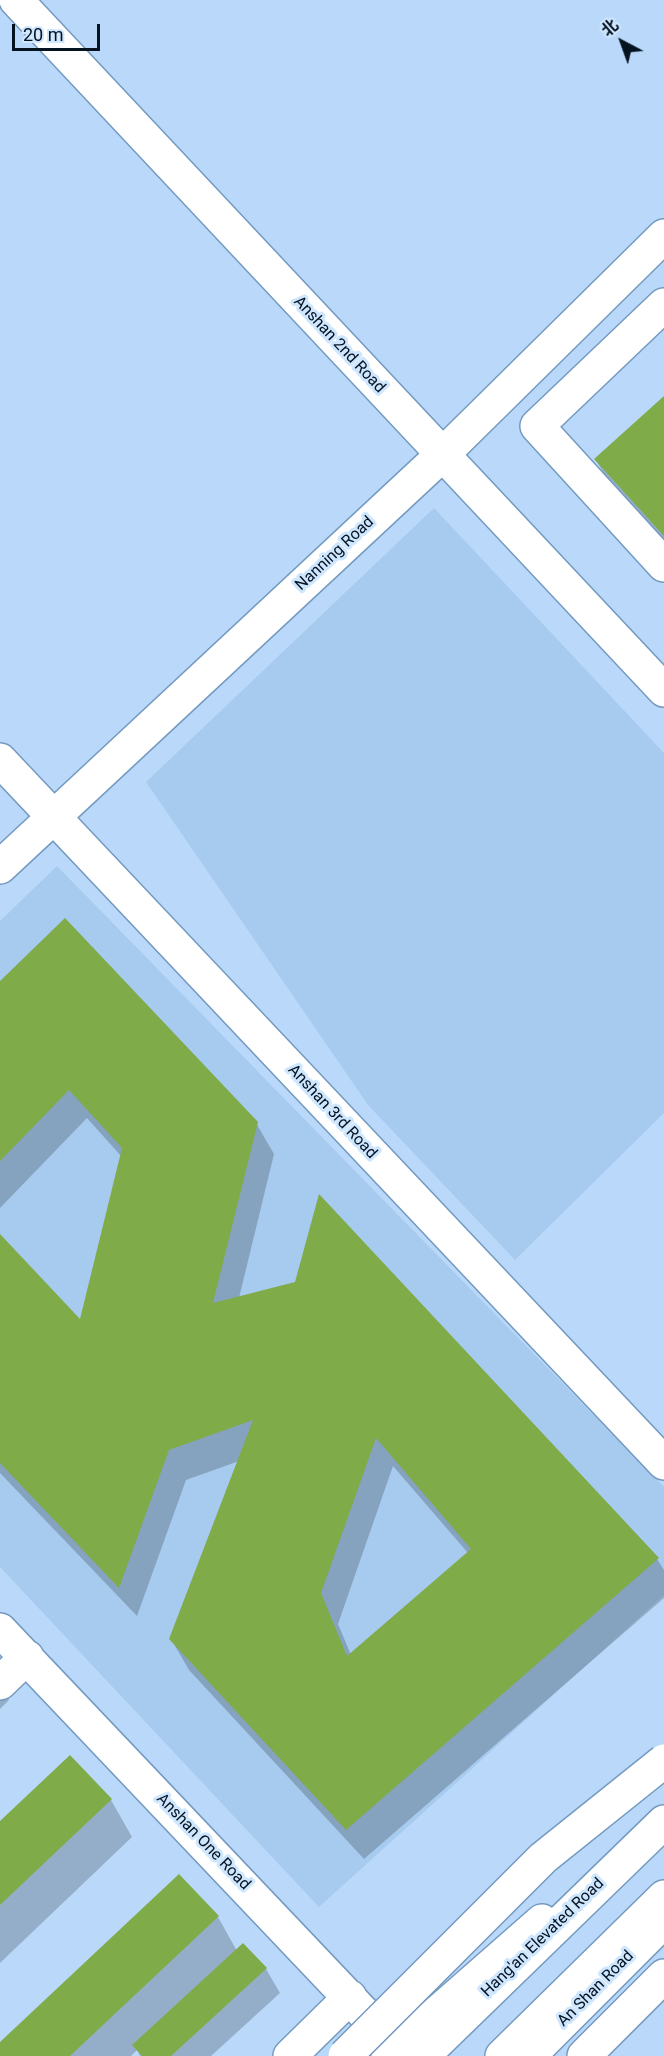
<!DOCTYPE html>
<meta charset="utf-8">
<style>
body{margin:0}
#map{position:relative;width:664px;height:2056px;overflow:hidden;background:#bad9fa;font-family:Roboto,"Noto Sans SC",sans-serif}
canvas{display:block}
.north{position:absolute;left:592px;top:12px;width:60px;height:60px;-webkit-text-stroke:4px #cee6fe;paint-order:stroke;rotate:319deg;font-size:16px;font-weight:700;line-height:24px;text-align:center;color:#051321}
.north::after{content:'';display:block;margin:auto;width:21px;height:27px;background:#051321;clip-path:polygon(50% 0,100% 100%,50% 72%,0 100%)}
.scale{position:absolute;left:12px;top:24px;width:88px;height:27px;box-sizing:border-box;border:3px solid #051321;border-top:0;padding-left:8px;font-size:18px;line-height:21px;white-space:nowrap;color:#051321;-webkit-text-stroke:4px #cee6fe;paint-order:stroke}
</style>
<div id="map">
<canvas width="664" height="2056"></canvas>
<div class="north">北</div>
<div class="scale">20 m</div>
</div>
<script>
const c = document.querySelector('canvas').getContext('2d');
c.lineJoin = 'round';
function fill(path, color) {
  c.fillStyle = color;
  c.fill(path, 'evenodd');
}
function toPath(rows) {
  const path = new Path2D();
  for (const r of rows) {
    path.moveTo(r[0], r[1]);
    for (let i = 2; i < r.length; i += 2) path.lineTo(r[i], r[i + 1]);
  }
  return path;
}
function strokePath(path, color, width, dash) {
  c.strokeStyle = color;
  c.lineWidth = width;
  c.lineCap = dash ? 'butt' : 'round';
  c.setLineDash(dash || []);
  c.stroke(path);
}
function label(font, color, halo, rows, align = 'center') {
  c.font = font + ' Roboto,sans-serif';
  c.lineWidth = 6;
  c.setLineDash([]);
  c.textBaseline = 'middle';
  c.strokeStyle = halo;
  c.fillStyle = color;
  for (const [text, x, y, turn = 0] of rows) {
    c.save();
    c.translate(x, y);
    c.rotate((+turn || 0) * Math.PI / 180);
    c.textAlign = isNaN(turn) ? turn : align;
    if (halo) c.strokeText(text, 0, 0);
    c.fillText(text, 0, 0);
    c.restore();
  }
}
const built = toPath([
 [434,508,664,753,664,1113,515,1260,368,1105,146,782],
 [57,866,664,1487,664,1595,319,1907,0,1567,0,921]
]);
const shadow = toPath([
 [664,398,664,543,610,484,596,460],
 [0,983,256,1123,274,1154,239,1298,296,1283,657,1559,664,1570,664,1598,364,1859,189,1670,171,1639,239,1461,186,1480,137,1616,0,1473,0,1236,81,1322,121,1156,87,1118,0,1208],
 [393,1466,468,1553,351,1655,338,1624],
 [0,1685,9,1700,0,1709],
 [111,1800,132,1837,0,1963,0,1824],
 [218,1917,237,1951,266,1969,280,1993,211,2056,140,2056,137,2050,131,2056,0,2056,0,2044]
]);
const building = toPath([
 [664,396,664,536,594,459],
 [65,918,258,1122,213,1303,295,1282,319,1194,659,1558,346,1830,169,1639,253,1420,169,1450,119,1588,0,1463,0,1234,80,1319,122,1148,69,1090,0,1161,0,981],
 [376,1438,471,1549,347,1656,321,1593],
 [70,1755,112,1799,0,1905,0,1821],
 [179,1874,219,1916,70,2056,0,2056,0,2042],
 [243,1943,267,1968,171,2056,142,2056,132,2045]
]);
const minor = toPath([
 [16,0,664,690],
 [664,305,537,426,664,565],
 [0,760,664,1463],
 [0,867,442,455,664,236],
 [0,1630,395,2046],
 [0,1683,27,1657],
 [290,2056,350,1997]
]);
const major = toPath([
 [388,2056,542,1921],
 [529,2056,664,1921]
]);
const highway = toPath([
 [423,2056,664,1822],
 [502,2056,664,1897],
 [584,2056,664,1976]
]);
const highwayBridge = toPath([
 [345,2056,543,1858,664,1761]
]);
const streetNames = [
 ["Anshan 2nd Road",339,345,47],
 ["Nanning Road",335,554,-43],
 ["Anshan 3rd Road",332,1112,47],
 ["Anshan One Road",203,1842,46],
 ["Hang'an Elevated Road",543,1938,-44],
 ["An Shan Road",596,1989,-45]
];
fill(built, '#a7cbef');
fill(shadow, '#0003');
fill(building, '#80ab49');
strokePath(minor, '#749ac0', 36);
strokePath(major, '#749ac0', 36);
strokePath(highway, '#749ac0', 36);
strokePath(minor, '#fff', 33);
strokePath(major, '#fff', 33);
strokePath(highway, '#fff', 33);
strokePath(highwayBridge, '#749ac0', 36, []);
strokePath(highwayBridge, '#fff', 33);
label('16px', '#051321', '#cee6fe', streetNames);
</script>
